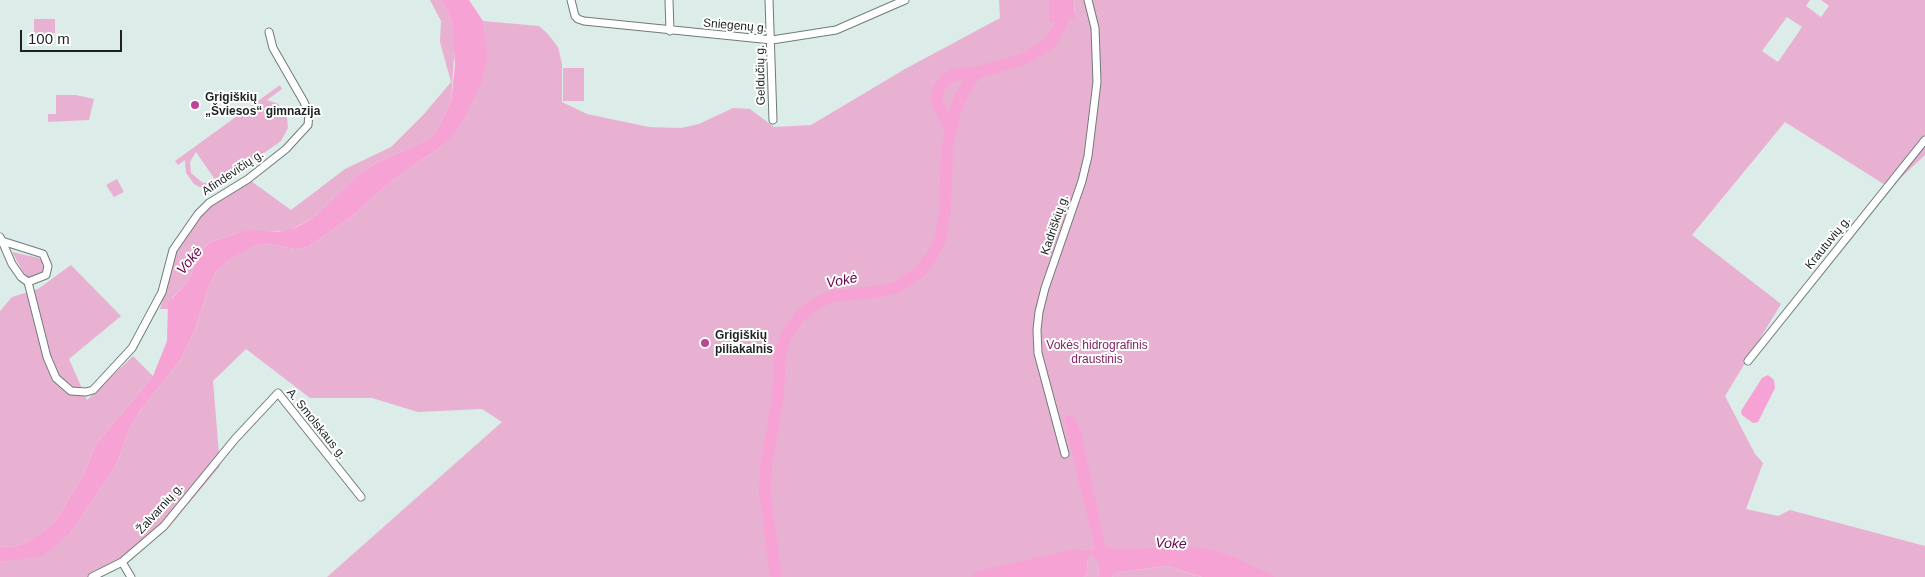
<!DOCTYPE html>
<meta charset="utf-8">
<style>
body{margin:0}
#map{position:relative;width:1925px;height:577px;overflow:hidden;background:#dcece8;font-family:Helvetica,sans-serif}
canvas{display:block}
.scale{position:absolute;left:20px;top:30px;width:102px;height:22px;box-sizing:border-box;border:2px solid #1c2221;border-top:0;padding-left:6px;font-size:15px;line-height:18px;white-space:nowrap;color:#1c2221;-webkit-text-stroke:4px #fff;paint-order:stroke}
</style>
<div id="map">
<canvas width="1925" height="577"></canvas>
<div class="scale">100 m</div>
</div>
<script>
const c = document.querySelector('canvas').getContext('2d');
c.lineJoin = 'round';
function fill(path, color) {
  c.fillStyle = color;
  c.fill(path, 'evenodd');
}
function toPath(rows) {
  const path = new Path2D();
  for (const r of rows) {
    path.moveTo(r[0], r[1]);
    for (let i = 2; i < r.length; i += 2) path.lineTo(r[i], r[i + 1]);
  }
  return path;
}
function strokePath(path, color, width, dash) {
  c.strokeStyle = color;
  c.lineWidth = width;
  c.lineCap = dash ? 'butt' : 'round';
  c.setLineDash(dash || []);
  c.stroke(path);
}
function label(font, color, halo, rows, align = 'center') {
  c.font = font + ' Helvetica,sans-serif';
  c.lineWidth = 4;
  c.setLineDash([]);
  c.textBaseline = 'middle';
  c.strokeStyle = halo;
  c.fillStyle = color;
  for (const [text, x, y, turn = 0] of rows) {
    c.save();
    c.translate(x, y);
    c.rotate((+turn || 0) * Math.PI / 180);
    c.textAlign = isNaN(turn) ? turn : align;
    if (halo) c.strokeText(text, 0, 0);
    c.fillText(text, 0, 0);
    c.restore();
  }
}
const green = toPath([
 [430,0,442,0,452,23,455,41,451,102,436,132,427,140,378,162,358,174,312,219,288,231,238,233,210,242,203,249,188,281,172,298,170,309,160,309,175,254,201,215,213,204,251,181,291,210,345,169,391,147,424,114,451,82,440,42,441,21],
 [999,0,1049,0,1049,17,1075,12,1074,0,1810,0,1806,6,1821,17,1829,6,1821,0,1925,0,1925,155,1890,188,1785,122,1692,235,1781,304,1725,396,1755,454,1763,463,1746,509,1778,516,1790,510,1925,546,1925,577,1254,577,1201,554,1099,564,1098,577,1084,577,1088,572,1087,559,1008,577,327,577,502,422,482,409,418,412,372,398,310,398,246,349,213,381,220,466,170,526,121,565,95,577,0,577,0,562,13,560,71,532,116,466,129,430,140,411,181,359,194,332,208,289,215,273,228,261,252,246,268,244,295,249,308,247,350,218,394,179,445,144,486,38,483,21,539,26,547,33,558,47,562,64,562,102,587,114,649,127,681,128,699,124,733,108,750,109,774,127,811,125,905,69,1000,18],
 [1787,17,1802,27,1778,62,1762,51],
 [34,19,55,19,55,33,34,34],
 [563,68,584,68,584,101,563,101],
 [280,85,282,89,267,100,278,104,287,117,288,128,281,141,216,187,202,188,194,184,186,173,185,160,178,165,175,161],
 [196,152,216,181,216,182,203,183,191,173,190,162],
 [56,95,76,95,94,99,89,120,48,122,48,114,56,114],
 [117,179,124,192,114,197,106,185],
 [12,252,39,258,42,262,44,273,33,279,29,278,23,272],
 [71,265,121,316,69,359,87,400,133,356,153,376,96,444,83,476,54,523,29,541,17,546,0,547,0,311,12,297,38,289],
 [1168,566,1202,577,1112,577,1119,572]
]);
const water = toPath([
 [442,0,469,0,483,21,486,38,487,58,481,84,463,121,454,134,445,144,394,179,350,218,308,247,295,249,268,244,253,246,228,261,215,273,208,289,194,332,181,359,140,411,129,430,116,466,71,532,43,556,0,562,0,547,17,546,29,541,54,523,83,476,96,444,153,376,167,341,168,303,188,281,203,249,210,242,238,233,249,230,278,232,295,228,312,219,358,174,378,162,427,140,436,132,451,102,455,65,452,23],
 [1049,0,1074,0,1075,18,1049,23],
 [1768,375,1774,380,1775,388,1758,422,1753,423,1742,415,1741,411,1762,378],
 [1067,415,1074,417,1081,431,1105,545,1108,548,1127,550,1175,546,1205,548,1234,557,1276,577,1202,577,1168,566,1119,572,1112,577,1098,577,1099,564,1092,555,1087,556,1088,572,1084,577,971,577,978,571,1075,549,1085,551,1095,550,1064,419]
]);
const river = toPath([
 [951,131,936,100,938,89,946,79,957,74,976,73,1024,59,1050,43,1062,23,1065,0],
 [776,577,765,493,766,467,778,396,780,355,786,336,800,316,818,302,834,296,876,292,895,288,920,272,931,257,940,240,945,211,947,148,955,112,963,92,976,73]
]);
const street = toPath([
 [571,0,575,16,578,19,584,21,772,40,836,30,905,0],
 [669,0,670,31],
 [769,0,773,120],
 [0,237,2,241,12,264,21,277,28,282,46,275,48,266,43,254,2,241],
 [28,282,47,357,56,378,71,391,86,392,93,390,132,348,162,292,173,250,198,214,209,203,248,179,286,149,308,125,309,114,304,102,273,48,269,32],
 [1748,361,1925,140],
 [1065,454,1038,353,1037,330,1039,312,1045,288,1082,181,1088,156,1097,82,1095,28,1088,0],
 [122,562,131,577],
 [92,577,122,562,164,526,235,439,278,393,361,497]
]);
const markers = [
 [195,105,5,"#be4496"],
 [705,343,5,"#be4496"]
];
const streetNames = [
 ["Sniegenų g.",735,26,5],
 ["Geldučių g.",761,75,-91],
 ["Afindevičių g.",233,173,-34],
 ["Kadriškių g.",1055,225,-71],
 ["Krautuvių g.",1828,243,-51],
 ["A. Smolskaus g.",316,424,51],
 ["Žalvarnių g.",160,509,-48]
];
const poiNames = [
 ["Grigiškių",205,98],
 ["„Šviesos“ gimnazija",205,112],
 ["Grigiškių",715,336],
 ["piliakalnis",715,350]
];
const parkNames = [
 ["Vokės hidrografinis",1097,346],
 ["draustinis",1097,360]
];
const waterNames = [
 ["Vokė",190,261,-50],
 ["Vokė",842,281,-11],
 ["Vokė",1171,544,2]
];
fill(green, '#e9b1d1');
fill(water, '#f6a2d5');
strokePath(river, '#f6a2d5', 12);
strokePath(street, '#6e7c79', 9);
strokePath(street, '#fff', 7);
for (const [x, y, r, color] of markers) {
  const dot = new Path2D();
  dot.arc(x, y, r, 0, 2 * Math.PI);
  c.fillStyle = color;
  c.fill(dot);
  strokePath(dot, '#fff', 2);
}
label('12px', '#1c2221', '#fff', streetNames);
label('bold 12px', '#1c2221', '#fff', poiNames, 'left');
label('12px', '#832365', '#fff', parkNames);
label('italic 14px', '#6b054f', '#fff', waterNames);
</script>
